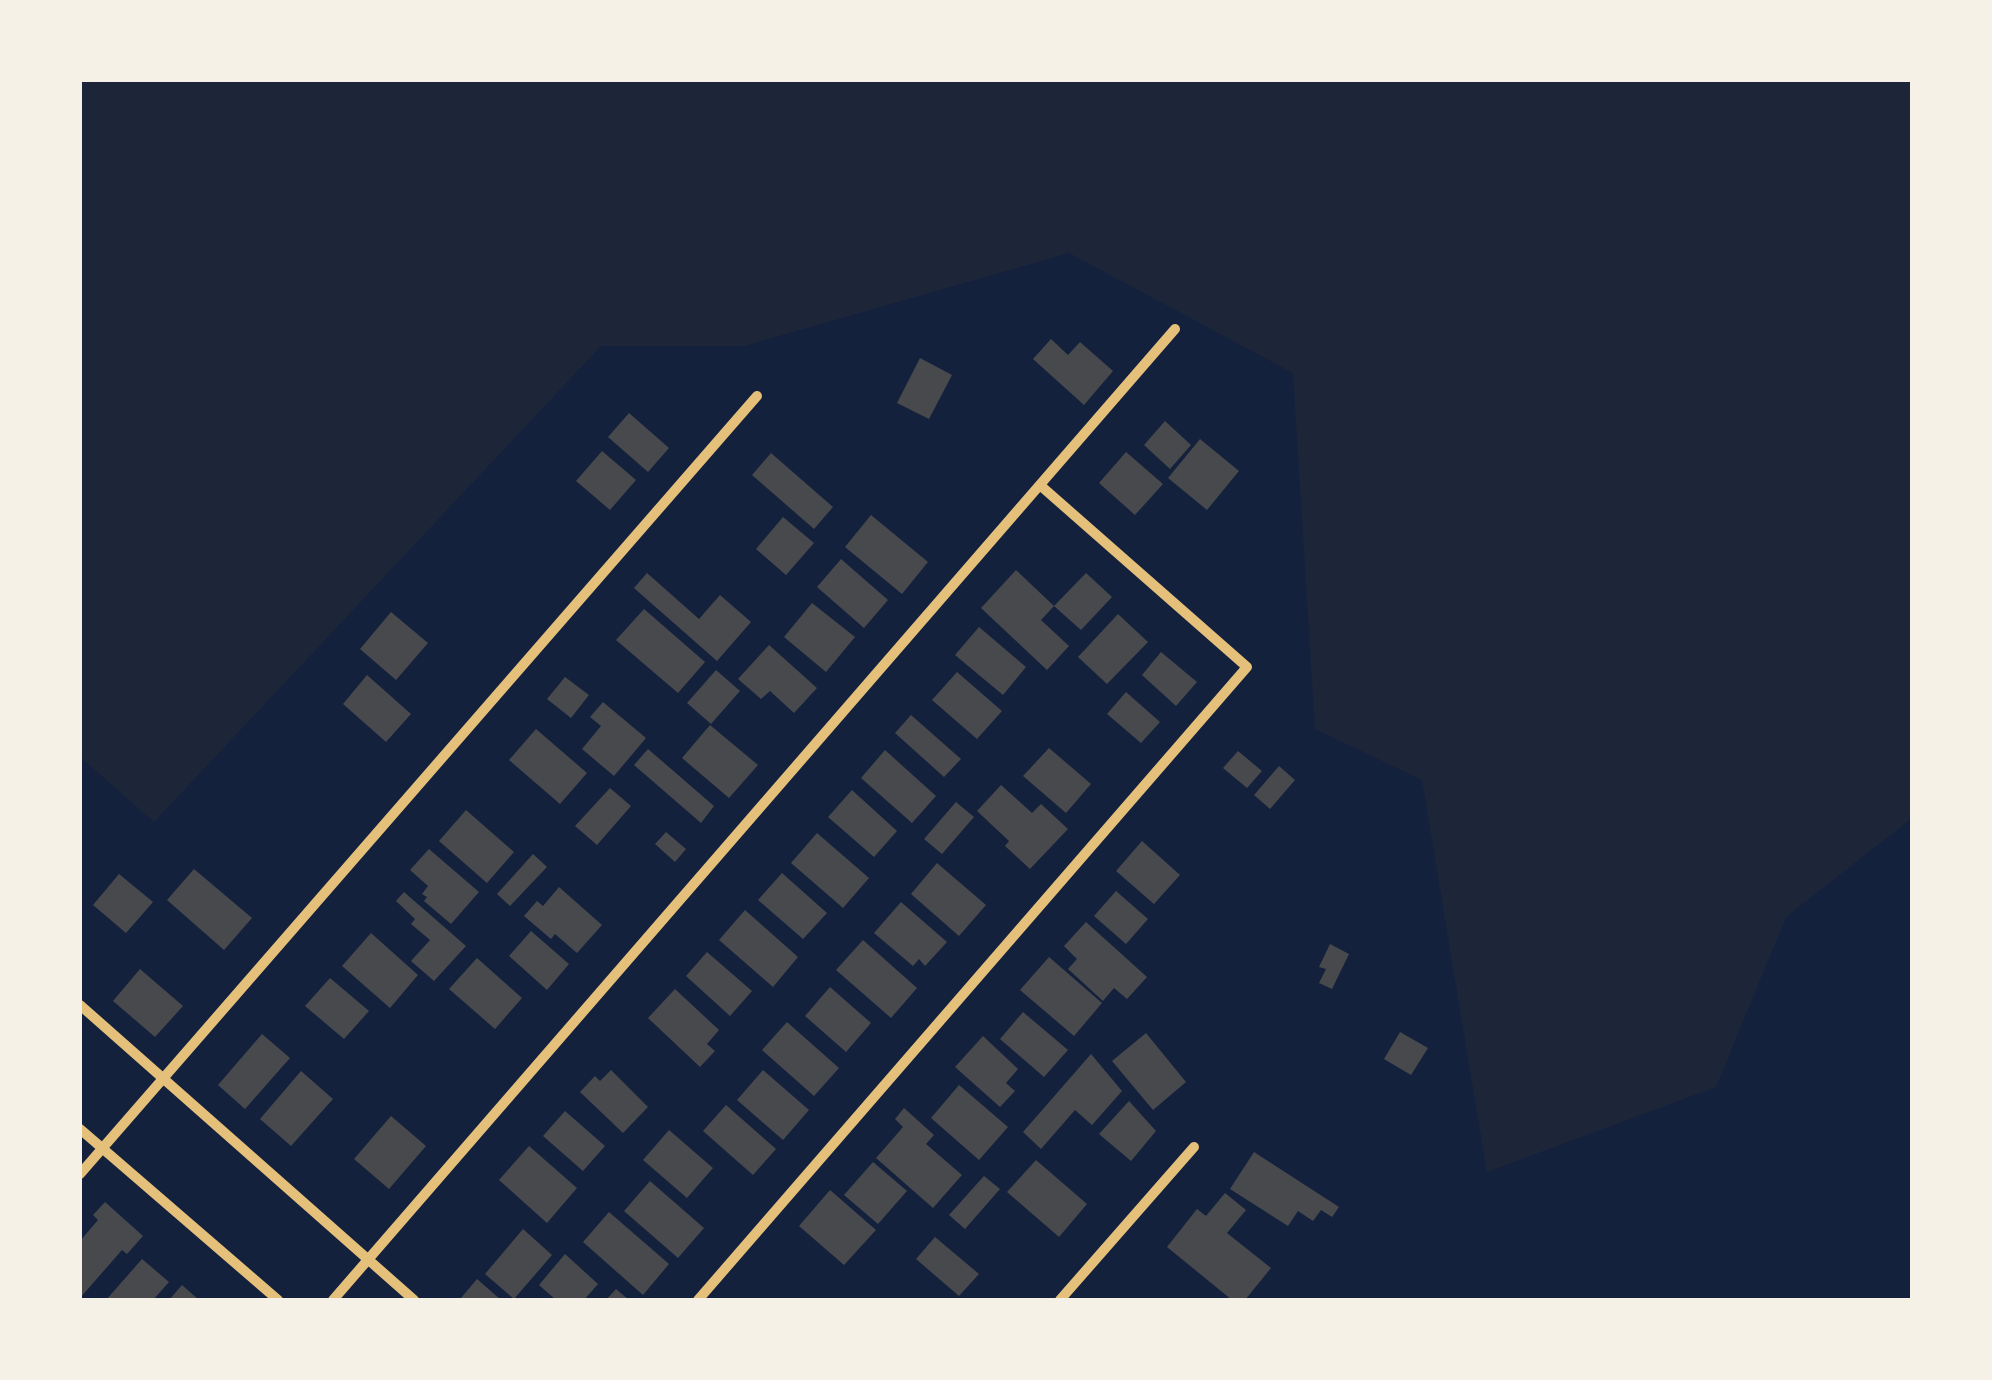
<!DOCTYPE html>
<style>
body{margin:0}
#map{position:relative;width:1992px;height:1380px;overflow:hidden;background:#14213d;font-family:"Fira Sans",sans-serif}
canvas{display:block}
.frame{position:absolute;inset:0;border:82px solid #f6f1e7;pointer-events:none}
</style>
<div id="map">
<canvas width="1992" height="1380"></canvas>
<div class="frame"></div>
</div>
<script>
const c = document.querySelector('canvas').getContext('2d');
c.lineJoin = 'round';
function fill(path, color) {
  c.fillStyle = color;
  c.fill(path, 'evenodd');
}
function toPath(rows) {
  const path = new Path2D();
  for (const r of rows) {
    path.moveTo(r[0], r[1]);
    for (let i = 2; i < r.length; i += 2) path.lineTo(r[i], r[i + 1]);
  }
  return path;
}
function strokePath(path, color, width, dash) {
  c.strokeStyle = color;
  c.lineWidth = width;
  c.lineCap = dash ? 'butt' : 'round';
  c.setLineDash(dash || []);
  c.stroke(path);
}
const green = toPath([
 [80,80,1912,80,1912,818,1786,917,1716,1087,1487,1172,1422,780,1315,729,1293,373,1069,253,744,346,601,346,154,822,80,757]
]);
const building = toPath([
 [1051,339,1068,355,1080,342,1113,371,1084,405,1033,359],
 [920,358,952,375,929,419,897,403],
 [629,413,669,448,648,472,608,437],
 [1165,421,1191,445,1170,469,1144,445],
 [1200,439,1239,471,1207,510,1168,478],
 [602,451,636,480,610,510,576,481],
 [1126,452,1163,484,1135,515,1099,483],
 [771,453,833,507,814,529,752,475],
 [871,515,928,562,902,594,845,547],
 [783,517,814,543,786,575,756,549],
 [841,559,888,600,864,628,817,587],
 [1016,570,1054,606,1041,620,1069,646,1047,670,981,608],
 [647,573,699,619,720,595,751,622,717,661,634,588],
 [1086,573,1112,597,1081,630,1054,606],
 [812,603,855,637,826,672,784,637],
 [644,609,705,662,678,693,616,640],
 [391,612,428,643,396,680,360,649],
 [1118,614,1148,642,1107,684,1078,657],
 [979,627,1026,667,1003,695,955,655],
 [769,645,817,688,794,713,770,691,761,699,738,679],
 [1161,652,1197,682,1176,706,1142,675],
 [716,670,740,691,711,724,687,703],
 [957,672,1002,711,977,739,932,700],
 [367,675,411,714,386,742,343,704],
 [565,677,589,695,571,718,547,699],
 [1126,692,1160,722,1141,743,1107,714],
 [603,702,646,738,614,776,582,749,601,726,590,717],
 [911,715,961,759,944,777,895,733],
 [710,725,758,765,729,798,682,758],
 [536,729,587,773,560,804,509,760],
 [1049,748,1091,784,1066,813,1023,776],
 [648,749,714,806,701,823,634,765],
 [885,750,936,796,912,823,861,778],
 [1238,751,1262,771,1247,788,1223,768],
 [1279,766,1295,780,1270,809,1254,795],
 [1001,785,1032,813,1041,804,1068,829,1030,869,1005,846,1009,841,977,811],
 [610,788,631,806,597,845,575,826],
 [852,790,897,831,874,857,828,817],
 [956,802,974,817,942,854,924,839],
 [466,810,514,852,487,883,439,841],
 [666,832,686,849,675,862,655,844],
 [817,833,869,878,843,908,791,863],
 [1142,841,1180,875,1154,904,1116,871],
 [429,849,479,892,451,924,424,901,427,897,422,894,428,886,410,870],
 [533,854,547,867,510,906,497,894],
 [937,863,986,905,959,936,911,894],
 [194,869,252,918,224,950,167,900],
 [782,873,827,913,803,939,758,900],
 [119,874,153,902,126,933,93,905],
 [559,887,602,925,577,953,555,934,551,939,524,916,537,901,543,906],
 [1116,891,1148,919,1126,944,1094,916],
 [404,892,466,946,434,981,411,961,430,940,411,924,415,919,396,901],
 [901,902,947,942,925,966,919,959,913,966,874,933],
 [745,910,798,957,773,987,719,940],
 [1086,922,1147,977,1127,999,1114,988,1103,1001,1068,969,1077,959,1064,946],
 [531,931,569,964,547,990,509,956],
 [371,933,418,975,390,1008,342,966],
 [863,940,917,988,891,1018,836,970],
 [1330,944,1349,954,1332,989,1319,983,1326,969,1319,967],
 [707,952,752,991,730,1016,686,976],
 [1049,957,1102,1003,1074,1036,1020,990],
 [477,958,522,998,495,1029,449,989],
 [140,969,183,1006,155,1037,113,1001],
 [330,978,369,1011,344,1039,305,1006],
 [830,987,871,1023,846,1052,805,1016],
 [675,989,719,1030,707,1044,715,1051,700,1067,648,1018],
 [1023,1012,1068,1050,1044,1077,1000,1039],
 [787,1022,839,1068,814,1096,762,1050],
 [1400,1032,1428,1048,1411,1075,1384,1059],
 [1146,1033,1186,1082,1153,1110,1112,1061],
 [262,1034,290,1058,245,1109,218,1085],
 [983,1036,1018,1069,1006,1083,1015,1091,1000,1107,955,1067],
 [1091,1054,1122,1091,1092,1125,1075,1110,1041,1149,1023,1132],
 [611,1070,648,1107,623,1133,580,1092,595,1076,600,1081],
 [763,1070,809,1110,783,1140,737,1100],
 [301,1071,333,1099,291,1146,260,1119],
 [959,1085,1008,1127,979,1160,931,1118],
 [1129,1101,1156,1131,1131,1161,1099,1134],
 [726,1105,776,1149,753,1175,703,1131],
 [904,1108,934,1135,926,1144,962,1175,933,1208,876,1158,903,1127,895,1119],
 [565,1111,605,1146,583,1171,543,1136],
 [391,1116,426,1146,389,1189,354,1159],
 [669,1130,713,1168,687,1198,643,1160],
 [529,1146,577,1188,547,1223,499,1180],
 [1254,1152,1339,1207,1332,1217,1321,1210,1313,1221,1298,1211,1288,1226,1230,1189],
 [1036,1160,1087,1204,1059,1237,1007,1192],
 [873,1162,907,1191,878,1224,844,1195],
 [984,1176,1000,1189,965,1229,949,1215],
 [650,1181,704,1228,678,1258,624,1211],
 [830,1190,876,1230,844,1265,799,1226],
 [1225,1193,1246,1210,1227,1233,1271,1268,1245,1300,1232,1300,1167,1247,1197,1209,1206,1216],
 [105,1202,143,1236,127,1254,122,1250,80,1298,80,1241,98,1220,93,1215],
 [609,1212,669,1264,643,1295,583,1242],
 [523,1229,552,1255,514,1299,485,1274],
 [935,1237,979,1274,959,1296,916,1259],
 [565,1254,598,1284,584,1300,556,1300,539,1285],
 [142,1259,169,1282,153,1300,106,1300],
 [477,1279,501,1300,461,1298],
 [182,1285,199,1300,169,1300],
 [616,1289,629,1300,606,1300]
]);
const minor = toPath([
 [80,1005,414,1300],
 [80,1129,278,1300],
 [80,1174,757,396],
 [333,1300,1175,329],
 [698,1300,1247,667,1041,486],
 [1060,1300,1194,1147]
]);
fill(green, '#1d2539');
fill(building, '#48494c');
strokePath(minor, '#e5c07b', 10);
</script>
